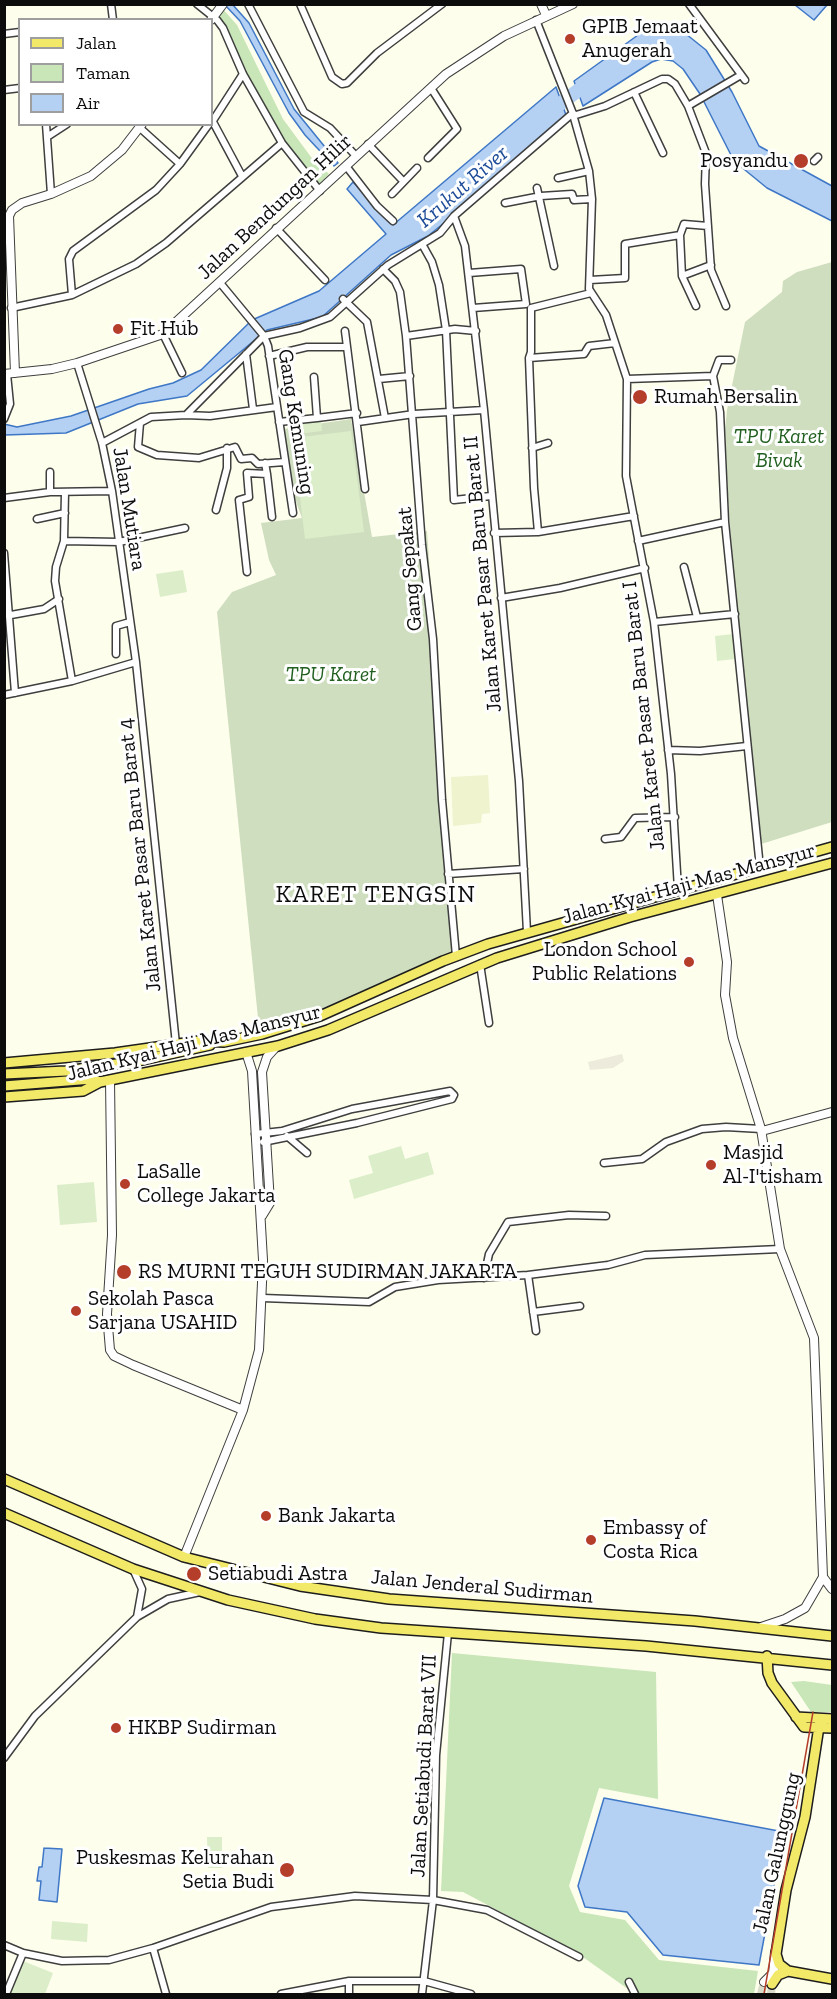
<!DOCTYPE html>
<style>
body{margin:0}
#map{position:relative;width:837px;height:1999px;overflow:hidden;background:#fefeec;font-family:"Zilla Slab",serif}
canvas{display:block}
.frame{position:absolute;inset:0;border:6px solid #0c0c0c;pointer-events:none}
.legend{position:absolute;left:18px;top:18px;width:195px;height:108px;box-sizing:border-box;background:#fff;border:2px solid #9e9e9e;margin:0;padding:8px 10px;list-style:none;font-size:18px;color:#0c0c0c}
.legend li{display:flex;align-items:center;gap:12px;height:30px}
.legend b{width:30px;border:2px solid #9e9e9e}
</style>
<div id="map">
<canvas width="837" height="1999"></canvas>
<div class="frame"></div>
<ul class="legend">
<li><b style="height:8px;background:#f2e969"></b>Jalan</li>
<li><b style="height:16px;background:#c8e6b8"></b>Taman</li>
<li><b style="height:16px;background:#b4d0f3"></b>Air</li>
</ul>
</div>
<script>
const c = document.querySelector('canvas').getContext('2d');
c.lineJoin = 'round';
function fill(path, color) {
  c.fillStyle = color;
  c.fill(path, 'evenodd');
}
function toPath(rows) {
  const path = new Path2D();
  for (const r of rows) {
    path.moveTo(r[0], r[1]);
    for (let i = 2; i < r.length; i += 2) path.lineTo(r[i], r[i + 1]);
  }
  return path;
}
function strokePath(path, color, width, dash) {
  c.strokeStyle = color;
  c.lineWidth = width;
  c.lineCap = dash ? 'butt' : 'round';
  c.setLineDash(dash || []);
  c.stroke(path);
}
function label(font, color, halo, rows, align = 'center') {
  c.font = font + ' "Zilla Slab",serif';
  c.lineWidth = 6;
  c.setLineDash([]);
  c.textBaseline = 'middle';
  c.strokeStyle = halo;
  c.fillStyle = color;
  for (const [text, x, y, turn = 0] of rows) {
    c.save();
    c.translate(x, y);
    c.rotate((+turn || 0) * Math.PI / 180);
    c.textAlign = isNaN(turn) ? turn : align;
    if (halo) c.strokeText(text, 0, 0);
    c.fillText(text, 0, 0);
    c.restore();
  }
}
const farmland = toPath([
 [488,775,490,813,482,814,481,823,453,826,451,777]
]);
const green = toPath([
 [222,8,237,25,283,119,311,157,329,174,319,185,288,147,255,92,215,17],
 [452,1653,656,1672,658,1799,599,1788,569,1886,580,1912,625,1920,659,1960,758,1971,754,1994,635,1994,573,1950,463,1892,441,1891],
 [804,1681,832,1685,832,1712,811,1712,791,1682]
]);
const cemetery = toPath([
 [832,262,832,822,758,845,729,517,725,429,727,410,745,322,782,292,783,281,797,272],
 [351,419,372,537,427,531,457,960,311,1020,259,1028,217,612,232,592,276,575,269,560,261,523,302,518,291,488,283,429]
]);
const pitch = toPath([
 [321,419,322,431,297,434,295,422],
 [351,431,364,532,305,539,293,438],
 [183,570,187,592,160,597,156,574],
 [733,634,735,659,717,661,715,636],
 [401,1146,405,1159,428,1152,434,1174,354,1199,349,1180,373,1173,368,1156],
 [94,1182,97,1222,60,1225,57,1185],
 [207,1837,222,1837,222,1868,208,1868],
 [52,1921,88,1924,87,1942,51,1939],
 [23,1961,53,1973,45,1994,10,1994]
]);
const plaza = toPath([
 [622,1054,624,1061,613,1068,590,1070,588,1062]
]);
const water = toPath([
 [225,5,233,5,249,23,294,109,338,163,334,166,305,135,289,113,240,21,225,5],
 [795,5,827,5,814,20,795,5],
 [645,30,663,30,686,34,706,50,732,92,759,146,832,186,832,221,767,188,734,161,700,94,683,69,673,61,661,59,652,62,583,106,574,81,645,30],
 [556,87,566,115,444,223,428,236,391,255,322,317,267,330,187,396,138,404,66,433,5,435,4,424,17,427,71,416,149,389,173,383,201,370,252,320,319,291,386,234,347,189,353,182,393,225,556,87],
 [604,1798,784,1832,759,1965,663,1955,627,1912,585,1907,578,1886,604,1798],
 [44,1848,62,1849,57,1902,39,1900,41,1881,37,1881,39,1867,42,1867,44,1848]
]);
const river = toPath([
 [548,113,592,80]
]);
const tertiaryTunnel = toPath([
 [761,1994,764,1982],
 [771,1994,772,1984]
]);
const minor = toPath([
 [111,4,113,20],
 [197,4,217,20,223,28,243,74,282,143,320,191],
 [248,4,304,112,330,128,356,156],
 [300,4,332,77,342,84,347,83,377,53,442,4],
 [689,4,745,80],
 [536,20,572,111,589,171,592,199,589,289,606,315,627,379,626,476,654,622,671,774,678,889],
 [4,34,20,32],
 [4,90,20,88],
 [634,92,663,153],
 [688,106,741,75],
 [573,116,605,106,662,79,668,79,675,84,688,106,706,153,705,184,711,270,726,306],
 [212,120,242,176],
 [212,122,243,74],
 [46,124,51,194],
 [140,128,180,164],
 [47,137,67,124],
 [368,144,403,181],
 [428,158,457,129,431,88],
 [814,161,818,157],
 [346,166,377,206,393,221],
 [558,178,589,171],
 [537,188,554,266],
 [392,194,417,168],
 [505,203,541,196,572,194,574,200,592,199],
 [454,216,465,246,484,410,519,781,527,932],
 [276,228,325,280],
 [422,244,432,262,439,285,446,330,454,500,491,496],
 [383,269,395,281,400,292,406,336,422,545,433,639,442,800,456,956],
 [469,273,521,269,526,304,473,308],
 [682,276,711,265],
 [590,280,625,278,625,244,680,235],
 [221,284,264,336,268,346,293,513],
 [72,295,69,259,73,251,156,190,180,164,209,124],
 [343,299,367,322,385,418],
 [696,306,682,276,680,235,684,224,708,226],
 [11,308,72,295,136,264,166,243,282,143],
 [345,331,365,489],
 [163,334,182,373],
 [406,336,455,329,476,331],
 [246,354,253,409],
 [269,356,307,347,347,347],
 [529,358,584,354,589,346,615,343],
 [731,360,719,360,713,376,720,412,725,522,760,868],
 [77,363,102,443,112,491,136,662,176,1044],
 [314,377,317,418,357,413],
 [379,379,410,376],
 [627,379,713,376],
 [186,415,210,416,277,407],
 [4,419,10,404,7,374],
 [279,422,317,418],
 [358,422,414,414,484,410],
 [140,423,138,447,157,455,199,458,235,447,241,459,252,458,258,464,285,462],
 [102,443,151,417,186,415,264,336,300,328,330,317,388,265,440,233,454,216,573,113],
 [532,448,548,443],
 [50,472,50,492],
 [267,474,272,517],
 [65,492,64,541,56,567,55,581,72,681],
 [4,498,50,492,112,491],
 [216,510,227,468,227,448],
 [37,519,65,513],
 [538,532,534,488,529,358,531,352,531,308,591,293],
 [494,533,538,532,634,516],
 [64,541,119,542,185,528],
 [638,541,725,522],
 [4,553,15,693],
 [684,567,697,617],
 [247,572,239,500,249,497,247,473,267,474,265,463],
 [501,598,560,588,645,568],
 [11,615,44,609,59,599],
 [654,622,735,614],
 [116,654,116,626,130,622],
 [4,695,72,681,136,662],
 [668,750,700,751,747,746],
 [605,839,621,837,635,818,675,817],
 [448,874,524,869],
 [480,964,489,1023],
 [255,1134,282,1131,352,1109,450,1091,454,1095,452,1099,357,1123,263,1142],
 [287,1136,307,1153],
 [604,1163,642,1159,666,1142,702,1129,726,1127,761,1129],
 [528,1275,536,1331],
 [484,1278,489,1254,508,1222,569,1215,606,1216],
 [263,1298,369,1302,395,1287,438,1280,528,1275,608,1265,645,1255,780,1249],
 [533,1312,580,1306],
 [133,1569,142,1589,137,1617],
 [4,1758,35,1716,137,1617,168,1599,200,1592],
 [4,1945,23,1953,62,1961,109,1960,153,1948,271,1907,355,1896,433,1900,487,1910,579,1957],
 [153,1948,166,1994],
 [349,1981,349,1994],
 [629,1982,635,1994],
 [6,1994,23,1953],
 [281,1994,349,1981,424,1981,471,1994],
 [422,1994,433,1900,436,1755,448,1633]
]);
const tertiary = toPath([
 [541,4,546,15],
 [211,20,223,4],
 [15,373,9,216,12,210,22,203,51,194,91,176,122,150,142,124],
 [4,374,52,369,77,363,163,334,446,74,504,36,573,4],
 [717,895,727,962,725,995,733,1038,761,1129,780,1249,814,1338,823,1577,805,1608,785,1619,761,1627],
 [110,1080,112,1235,107,1314,110,1350,114,1356,133,1365,243,1410],
 [762,1131,832,1112],
 [262,1216,270,1203,262,1072,267,1057,277,1046],
 [184,1557,243,1410,259,1350,263,1260,252,1071,246,1052],
 [823,1577,832,1589],
 [764,1982,775,1971],
 [772,1984,775,1952]
]);
const primary = toPath([
 [4,1063,115,1053,199,1041,224,1042,262,1034,320,1016,443,961,488,944,832,847],
 [4,1074,66,1071,138,1061,210,1045],
 [4,1086,92,1079,100,1082],
 [4,1097,83,1091,100,1082,278,1046,328,1030,497,958,630,917,832,863],
 [4,1479,184,1557,300,1586,389,1599,695,1621,832,1636],
 [4,1513,133,1569,228,1600,315,1619,381,1628,646,1646,832,1665],
 [767,1656,768,1673,772,1683,804,1727,832,1728],
 [796,1717,832,1719],
 [820,1720,805,1817,786,1890,776,1954,779,1964,788,1971,832,1979],
 [772,1984,778,1975,788,1971]
]);
const tram = toPath([
 [764,1994,813,1712]
]);
const markers = [
 [570,39,6,"#b53e2b"],
 [801,161,8,"#b53e2b"],
 [118,329,6,"#b53e2b"],
 [640,397,8,"#b53e2b"],
 [689,962,6,"#b53e2b"],
 [711,1165,6,"#b53e2b"],
 [125,1184,6,"#b53e2b"],
 [124,1272,8,"#b53e2b"],
 [76,1311,6,"#b53e2b"],
 [266,1516,6,"#b53e2b"],
 [591,1540,6,"#b53e2b"],
 [194,1574,8,"#b53e2b"],
 [116,1728,6,"#b53e2b"],
 [287,1870,8,"#b53e2b"]
];
const poiNames = [
 ["GPIB Jemaat",582,27],
 ["Anugerah",582,51],
 ["Posyandu",788,161,"right"],
 ["Fit Hub",130,329],
 ["Rumah Bersalin",654,397],
 ["London School",677,950,"right"],
 ["Public Relations",677,974,"right"],
 ["Masjid",723,1153],
 ["Al-I'tisham",723,1177],
 ["LaSalle",137,1172],
 ["College Jakarta",137,1196],
 ["RS MURNI TEGUH SUDIRMAN JAKARTA",138,1272],
 ["Sekolah Pasca",88,1299],
 ["Sarjana USAHID",88,1323],
 ["Bank Jakarta",278,1516],
 ["Embassy of",603,1528],
 ["Costa Rica",603,1552],
 ["Setiabudi Astra",208,1574],
 ["HKBP Sudirman",128,1728],
 ["Puskesmas Kelurahan",274,1858,"right"],
 ["Setia Budi",274,1882,"right"]
];
const streetNames = [
 ["Jalan Bendungan Hilir",275,207,-43],
 ["Gang Kemuning",296,422,81],
 ["Jalan Mutiara",129,509,81],
 ["Gang Sepakat",410,569,-95],
 ["Jalan Karet Pasar Baru Barat II",483,574,-95],
 ["Jalan Karet Pasar Baru Barat I",644,716,-96],
 ["Jalan Karet Pasar Baru Barat 4",140,855,-96],
 ["Jalan Kyai Haji Mas Mansyur",689,884,-15],
 ["Jalan Kyai Haji Mas Mansyur",194,1043,-14],
 ["Jalan Jenderal Sudirman",482,1587,5],
 ["Jalan Setiabudi Barat VII",424,1766,-87],
 ["Jalan Galunggung",777,1853,-78]
];
const parkNames = [
 ["TPU Karet",779,437],
 ["Bivak",779,461],
 ["TPU Karet",331,675]
];
const waterNames = [
 ["Krukut River",463,187,-41]
];
const quarterNames = [
 ["KARET TENGSIN",376,895]
];
fill(farmland, '#eff3ce');
fill(green, '#c8e6b8');
fill(cemetery, '#cfdebf');
fill(pitch, '#dbeec9');
fill(plaza, '#edecdc');
fill(water, '#b4d0f3');
strokePath(water, '#3e77c6', 1.5);
strokePath(river, '#b4d0f3', 14);
strokePath(tertiaryTunnel, '#dadaca', 8, [8, 4]);
strokePath(minor, '#3f3f3f', 9);
strokePath(tertiary, '#3f3f3f', 10);
strokePath(primary, '#1d1d1d', 12);
strokePath(minor, '#fff', 6);
strokePath(tertiary, '#fff', 8);
strokePath(primary, '#f2e969', 9);
strokePath(tram, '#b53e2b', 1.5);
for (const [x, y, r, color] of markers) {
  const dot = new Path2D();
  dot.arc(x, y, r, 0, 2 * Math.PI);
  c.fillStyle = color;
  c.fill(dot);
  strokePath(dot, '#fff', 2);
}
label('21px', '#0c0c0c', '#fff', poiNames, 'left');
label('21px', '#0c0c0c', '#fff', streetNames);
label('italic 21px', '#226020', '#fff', parkNames);
label('italic 22px', '#1c4b98', '#fff', waterNames);
c.letterSpacing = '1.5px';
label('24px', '#0c0c0c', '#fff', quarterNames);
c.letterSpacing = '0px';
</script>
